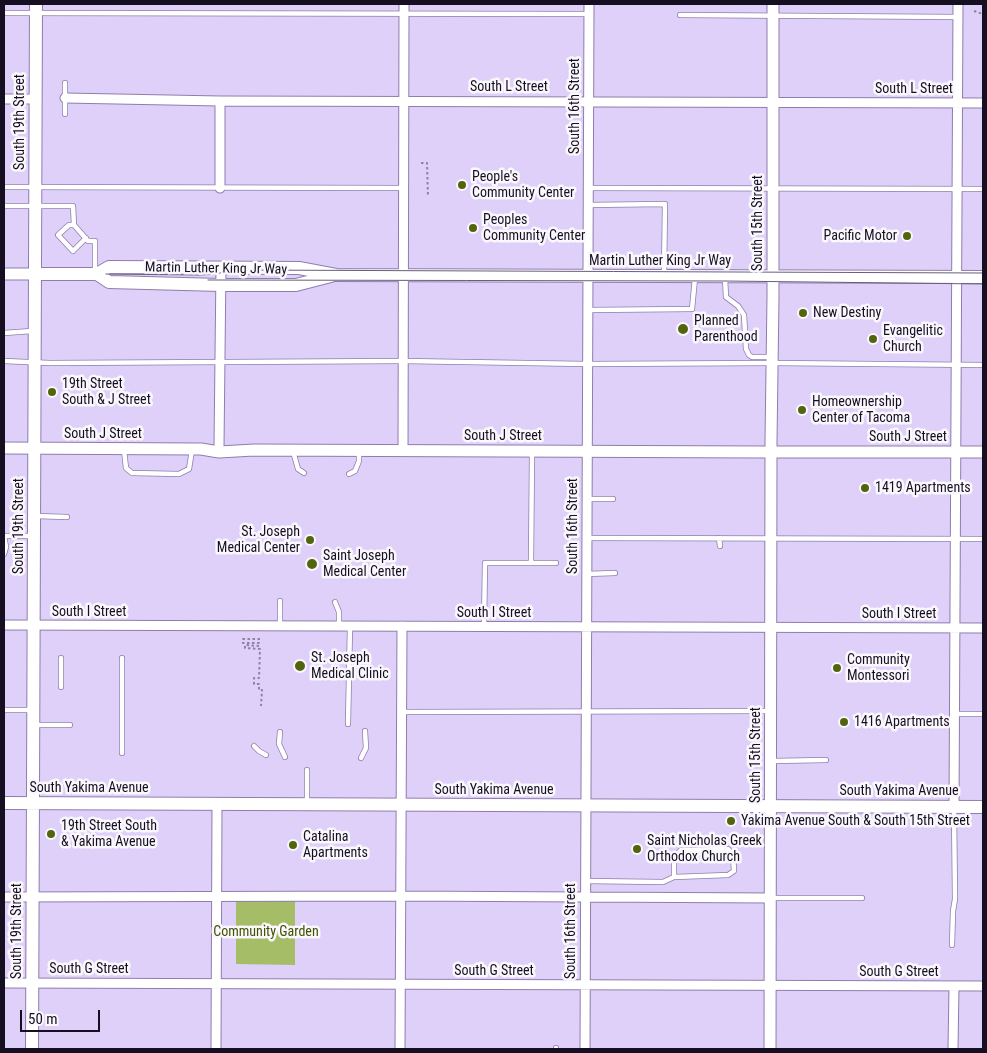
<!DOCTYPE html>
<style>
body{margin:0}
#map{position:relative;width:987px;height:1053px;overflow:hidden;background:#dfd0fa;font-family:"Roboto Condensed",sans-serif}
canvas{display:block}
.frame{position:absolute;inset:0;border:5px solid #160f21;pointer-events:none}
.scale{position:absolute;left:20px;top:1010px;width:80px;height:22px;box-sizing:border-box;border:2px solid #160f21;border-top:0;padding-left:6px;font-size:15px;line-height:18px;white-space:nowrap;color:#160f21;-webkit-text-stroke:4px #faf8fd;paint-order:stroke}
</style>
<div id="map">
<canvas width="987" height="1053"></canvas>
<div class="frame"></div>
<div class="scale">50 m</div>
</div>
<script>
const c = document.querySelector('canvas').getContext('2d');
c.lineJoin = 'round';
function fill(path, color) {
  c.fillStyle = color;
  c.fill(path, 'evenodd');
}
function toPath(rows) {
  const path = new Path2D();
  for (const r of rows) {
    path.moveTo(r[0], r[1]);
    for (let i = 2; i < r.length; i += 2) path.lineTo(r[i], r[i + 1]);
  }
  return path;
}
function strokePath(path, color, width, dash) {
  c.strokeStyle = color;
  c.lineWidth = width;
  c.lineCap = dash ? 'butt' : 'round';
  c.setLineDash(dash || []);
  c.stroke(path);
}
function label(font, color, halo, rows, align = 'center') {
  c.font = font + ' "Roboto Condensed",sans-serif';
  c.lineWidth = 5;
  c.setLineDash([]);
  c.textBaseline = 'middle';
  c.strokeStyle = halo;
  c.fillStyle = color;
  for (const [text, x, y, turn = 0] of rows) {
    c.save();
    c.translate(x, y);
    c.rotate((+turn || 0) * Math.PI / 180);
    c.textAlign = isNaN(turn) ? turn : align;
    if (halo) c.strokeText(text, 0, 0);
    c.fillText(text, 0, 0);
    c.restore();
  }
}
const green = toPath([
 [236,900,295,900,295,965,236,964]
]);
const path = toPath([
 [974,11,983,14],
 [421,163,427,163,428,197],
 [260,639,243,639,243,643,259,643,259,646,245,645,245,648,260,649,259,678,254,678,254,684,259,684,259,690,262,690,261,706]
]);
const service = toPath([
 [4,13,589,14],
 [680,15,958,17],
 [65,114,65,83],
 [4,187,404,188],
 [588,188,983,189],
 [588,205,665,204,664,275],
 [4,206,73,206,74,225,88,241,95,241,95,273],
 [74,225,69,225,58,235,73,251,86,238],
 [725,278,726,297,738,306,744,315,746,349,749,355,752,357,771,357],
 [588,310,692,309,695,278],
 [4,333,32,331],
 [4,361,50,363,403,361,587,364,772,363,983,365],
 [124,450,126,468,132,473,179,474,189,469,192,450],
 [293,451,298,469,304,473],
 [349,474,355,471,359,461,359,450],
 [587,499,613,499],
 [36,516,67,517],
 [4,536,33,536],
 [4,536,6,547,4,554],
 [587,538,983,539],
 [719,538,720,546],
 [531,563,532,452],
 [586,574,615,573],
 [335,602,339,612,339,626],
 [280,626,280,601],
 [484,626,485,563,556,563],
 [61,658,61,687],
 [122,658,122,753],
 [4,710,32,710],
 [402,712,770,711],
 [955,714,983,714],
 [348,724,350,626],
 [34,725,70,725],
 [280,732,279,744,285,757],
 [254,746,259,751,266,755],
 [361,758,366,748,365,731],
 [772,761,826,760],
 [307,803,307,770],
 [585,881,663,882,674,877,728,875,734,871,733,855,728,849,681,850,674,857,674,877],
 [771,898,862,898],
 [952,945,953,911,955,899,954,809],
 [556,1049,556,1048]
]);
const minor = toPath([
 [65,98,220,101,983,103],
 [4,99,35,99],
 [220,188,220,101],
 [219,446,221,267],
 [403,450,404,4],
 [4,625,983,628],
 [954,806,958,4],
 [4,897,401,896,771,898],
 [4,983,983,986],
 [216,1049,217,804],
 [400,1049,402,626],
 [585,1049,589,4],
 [953,1049,954,986]
]);
const tertiary = toPath([
 [4,274,35,274],
 [4,448,201,449,219,452,254,450,764,452],
 [772,452,983,452],
 [770,1049,771,442,773,296,773,4]
]);
const secondary = toPath([
 [35,274,97,274,109,267,299,268,336,275,983,277],
 [97,274,109,282,221,285,296,285,331,276],
 [4,803,983,807],
 [32,1049,36,4]
]);
const tram = toPath([
 [106,274,199,275,216,274,231,270,244,270,983,273],
 [208,280,725,281,983,284]
]);
const markers = [
 [462,185,5,"#52640d"],
 [473,228,5,"#52640d"],
 [907,236,5,"#52640d"],
 [803,313,5,"#52640d"],
 [683,329,6,"#52640d"],
 [873,339,5,"#52640d"],
 [52,392,5,"#52640d"],
 [802,410,5,"#52640d"],
 [865,488,5,"#52640d"],
 [310,540,5,"#52640d"],
 [312,564,6,"#52640d"],
 [300,666,6,"#52640d"],
 [837,668,5,"#52640d"],
 [844,722,5,"#52640d"],
 [731,821,5,"#52640d"],
 [51,834,5,"#52640d"],
 [293,845,5,"#52640d"],
 [637,849,5,"#52640d"]
];
const streetNames = [
 ["South L Street",509,87],
 ["South L Street",914,89],
 ["South 16th Street",575,106,-90],
 ["South 19th Street",20,122,-90],
 ["South 15th Street",758,223,-90],
 ["Martin Luther King Jr Way",660,261],
 ["Martin Luther King Jr Way",216,269,1],
 ["South J Street",103,434],
 ["South J Street",503,436],
 ["South J Street",908,437],
 ["South 19th Street",19,526,-90],
 ["South 16th Street",573,526,-90],
 ["South I Street",89,612],
 ["South I Street",494,613],
 ["South I Street",899,614],
 ["South 15th Street",756,755,-90],
 ["South Yakima Avenue",89,788],
 ["South Yakima Avenue",494,790],
 ["South Yakima Avenue",899,791],
 ["South 19th Street",17,931,-90],
 ["South 16th Street",571,931,-90],
 ["South G Street",89,969],
 ["South G Street",494,971],
 ["South G Street",899,972]
];
const poiNames = [
 ["People's",472,177],
 ["Community Center",472,193],
 ["Peoples",483,220],
 ["Community Center",483,236],
 ["Pacific Motor",897,236,"right"],
 ["New Destiny",813,313],
 ["Planned",694,321],
 ["Parenthood",694,337],
 ["Evangelitic",883,331],
 ["Church",883,347],
 ["19th Street",62,384],
 ["South & J Street",62,400],
 ["Homeownership",812,402],
 ["Center of Tacoma",812,418],
 ["1419 Apartments",875,488],
 ["St. Joseph",300,532,"right"],
 ["Medical Center",300,548,"right"],
 ["Saint Joseph",323,556],
 ["Medical Center",323,572],
 ["St. Joseph",311,658],
 ["Medical Clinic",311,674],
 ["Community",847,660],
 ["Montessori",847,676],
 ["1416 Apartments",854,722],
 ["Yakima Avenue South & South 15th Street",741,821],
 ["19th Street South",61,826],
 ["& Yakima Avenue",61,842],
 ["Catalina",303,837],
 ["Apartments",303,853],
 ["Saint Nicholas Greek",647,841],
 ["Orthodox Church",647,857]
];
const parkNames = [
 ["Community Garden",266,932]
];
fill(green, '#a6bd67');
strokePath(service, '#8f7dad', 6);
strokePath(minor, '#8f7dad', 11);
strokePath(tertiary, '#8f7dad', 13);
strokePath(secondary, '#8f7dad', 14);
strokePath(path, '#8e83a3', 2, [2.5, 2.5]);
strokePath(service, '#fff', 4.5);
strokePath(minor, '#fff', 9);
strokePath(tertiary, '#fff', 11);
strokePath(secondary, '#fff', 12);
strokePath(tram, '#685e7a', 1);
for (const [x, y, r, color] of markers) {
  const dot = new Path2D();
  dot.arc(x, y, r, 0, 2 * Math.PI);
  c.fillStyle = color;
  c.fill(dot);
  strokePath(dot, '#faf8fd', 2);
}
label('14px', '#160f21', '#faf8fd', streetNames);
label('14px', '#160f21', '#faf8fd', poiNames, 'left');
label('14px', '#425203', '#faf8fd', parkNames);
</script>
